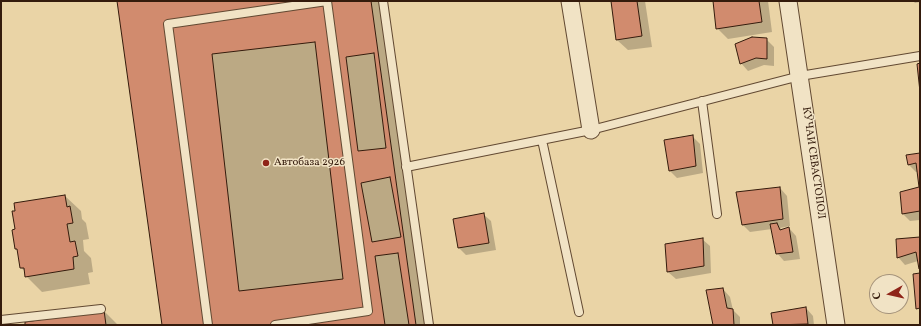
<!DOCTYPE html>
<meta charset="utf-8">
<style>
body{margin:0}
#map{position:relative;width:921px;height:326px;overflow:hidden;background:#ead4a6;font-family:Vollkorn,serif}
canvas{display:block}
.frame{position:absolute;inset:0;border:2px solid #341b0c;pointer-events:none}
.north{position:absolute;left:869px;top:274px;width:40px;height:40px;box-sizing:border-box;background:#f1e3c5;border:1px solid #a5937b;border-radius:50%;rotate:262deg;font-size:11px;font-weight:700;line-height:16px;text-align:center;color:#341b0c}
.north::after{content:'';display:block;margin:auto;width:14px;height:18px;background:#8f2418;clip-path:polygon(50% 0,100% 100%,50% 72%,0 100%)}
</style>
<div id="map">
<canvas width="921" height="326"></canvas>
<div class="frame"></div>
<div class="north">С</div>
</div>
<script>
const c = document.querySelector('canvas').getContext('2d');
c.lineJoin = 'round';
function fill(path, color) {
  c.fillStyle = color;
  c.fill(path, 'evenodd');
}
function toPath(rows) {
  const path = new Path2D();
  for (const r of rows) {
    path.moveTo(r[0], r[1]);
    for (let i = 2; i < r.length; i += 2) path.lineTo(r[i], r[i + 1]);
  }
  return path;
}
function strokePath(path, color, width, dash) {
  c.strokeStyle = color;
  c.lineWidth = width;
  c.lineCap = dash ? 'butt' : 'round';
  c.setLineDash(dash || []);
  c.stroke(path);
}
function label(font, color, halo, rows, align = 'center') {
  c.font = font + ' Vollkorn,serif';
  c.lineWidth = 3;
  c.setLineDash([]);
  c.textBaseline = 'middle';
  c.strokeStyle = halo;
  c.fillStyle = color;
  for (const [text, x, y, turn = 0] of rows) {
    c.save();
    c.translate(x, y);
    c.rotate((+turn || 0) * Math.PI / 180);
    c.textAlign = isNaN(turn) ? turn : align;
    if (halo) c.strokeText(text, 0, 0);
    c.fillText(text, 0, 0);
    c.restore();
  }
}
const shadow = toPath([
 [118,1,381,1,426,325,163,325],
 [612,1,645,1,652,47,628,50,617,40],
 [714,1,768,1,772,32,728,39,717,28],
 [913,1,920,1,920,2,915,3],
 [766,39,774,47,774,66,764,65,748,71,741,63],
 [692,136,700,144,703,173,677,178,670,171],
 [920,154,920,220,910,221,903,214,920,188,918,172,916,172,909,165],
 [780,188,787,196,790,226,780,228,783,230,789,228,796,236,800,259,784,261,777,253,772,229,750,232,743,225],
 [65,196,81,211,82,219,86,223,89,239,83,240,84,251,91,258,93,272,88,273,90,284,42,292,26,276,26,272,21,268,19,252,16,249],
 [483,214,491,221,496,250,466,255,459,248],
 [920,238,920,269,918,261,905,265,898,257],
 [702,239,710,246,711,273,676,279,668,272],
 [723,289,730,297,733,310,740,317,740,325,715,325],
 [806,308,813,316,814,325,774,325,772,314],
 [104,311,118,325,26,325]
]);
const building = toPath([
 [117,1,371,1,416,325,162,325,117,1],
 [611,1,637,1,642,36,616,40,611,1],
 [713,1,759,1,762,22,716,29,713,1],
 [752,37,767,38,767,59,756,58,740,64,735,44,752,37],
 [315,42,343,279,239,291,212,54,315,42],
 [374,53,386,148,358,151,346,57,374,53],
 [920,63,920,92,917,64,920,63],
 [693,135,696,166,669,171,664,140,693,135],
 [920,153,920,211,902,214,900,192,919,187,916,163,908,165,906,155,920,153],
 [390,177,401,237,372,242,361,183,390,177],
 [780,187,783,219,742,225,736,192,780,187],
 [65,195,67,207,70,206,73,223,67,224,70,242,75,241,78,256,73,257,74,269,25,277,24,268,20,268,17,249,15,249,12,230,15,229,12,211,15,211,14,203,65,195],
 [484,213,489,243,458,248,453,219,484,213],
 [777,223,780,230,789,227,793,252,776,254,770,224,777,223],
 [920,237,920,269,919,269,916,252,897,258,896,239,920,237],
 [703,238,704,266,667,272,665,244,703,238],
 [398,253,409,325,385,325,375,256,398,253],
 [920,273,920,308,916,309,913,274,920,273],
 [723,288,727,308,733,309,734,325,713,325,706,290,723,288],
 [806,307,808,324,773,325,771,313,806,307],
 [104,310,106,325,25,325,25,322,104,310]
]);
const service = toPath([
 [383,1,429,325],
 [702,101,717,214],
 [542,140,579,312],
 [406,167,591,130,800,76,920,56],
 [1,320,101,309],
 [208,325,168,24,327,1,368,311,275,325]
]);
const minor = toPath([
 [570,1,591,130],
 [788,1,836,325]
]);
const markers = [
 [266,163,4,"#8f2418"]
];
const poiNames = [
 ["Автобаза 2926",274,163]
];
const streetNames = [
 ["КӮЧАИ СЕВАСТОПОЛ",813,163,82]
];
fill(shadow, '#0003');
fill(building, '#d18b6e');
strokePath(building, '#341b0c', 1);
strokePath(service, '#624932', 10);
strokePath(minor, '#624932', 19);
strokePath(service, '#f1e3c5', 8);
strokePath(minor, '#f1e3c5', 17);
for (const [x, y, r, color] of markers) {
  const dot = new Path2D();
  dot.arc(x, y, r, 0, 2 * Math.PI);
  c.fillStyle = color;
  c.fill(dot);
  strokePath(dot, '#f1e3c5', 1.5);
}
label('11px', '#341b0c', '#f1e3c5', poiNames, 'left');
label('11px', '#341b0c', '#f1e3c5', streetNames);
</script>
